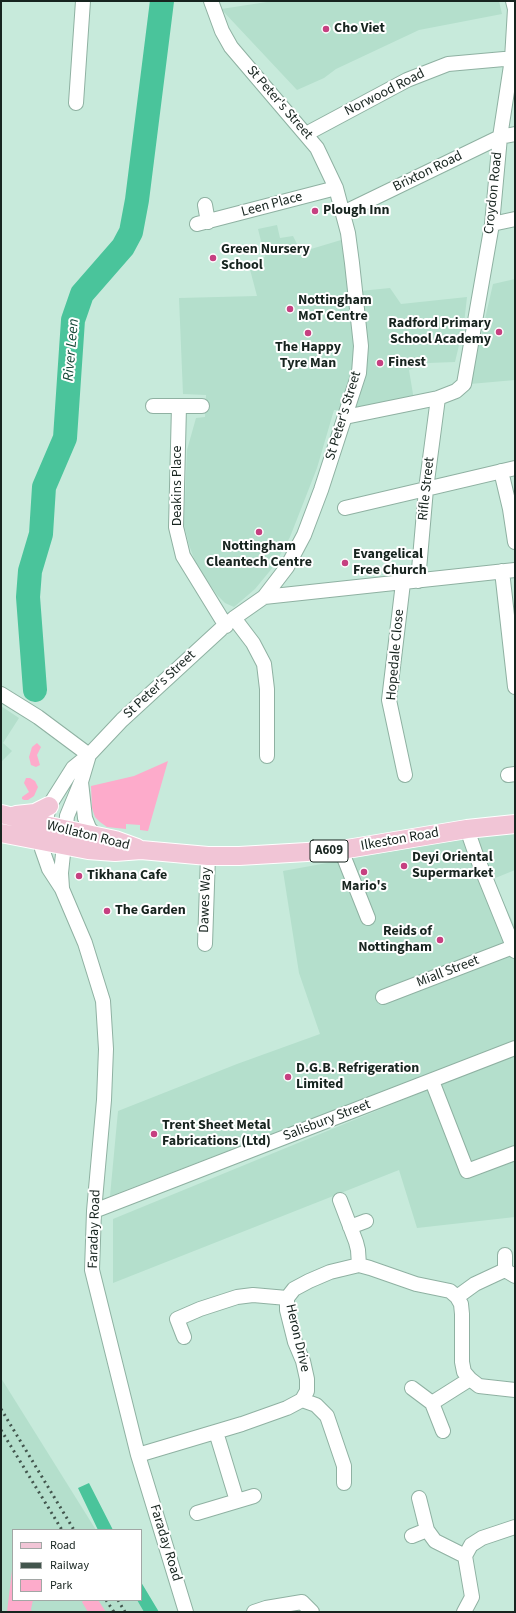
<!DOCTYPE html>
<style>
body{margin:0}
#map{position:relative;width:516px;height:1613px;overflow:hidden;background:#c7eadb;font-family:"Source Sans 3",sans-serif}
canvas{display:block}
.frame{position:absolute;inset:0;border:2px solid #17241f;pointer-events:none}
.legend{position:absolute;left:12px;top:1529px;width:130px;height:72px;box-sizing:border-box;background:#fff;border:1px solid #a2a7a5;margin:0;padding:5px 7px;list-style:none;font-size:12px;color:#17241f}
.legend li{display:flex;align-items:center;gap:8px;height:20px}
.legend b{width:20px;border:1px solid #a2a7a5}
</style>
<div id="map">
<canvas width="516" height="1613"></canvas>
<div class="frame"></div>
<ul class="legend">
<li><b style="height:5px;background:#f1c5d6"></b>Road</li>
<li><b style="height:5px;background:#42554d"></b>Railway</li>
<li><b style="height:11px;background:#fdabcb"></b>Park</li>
</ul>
</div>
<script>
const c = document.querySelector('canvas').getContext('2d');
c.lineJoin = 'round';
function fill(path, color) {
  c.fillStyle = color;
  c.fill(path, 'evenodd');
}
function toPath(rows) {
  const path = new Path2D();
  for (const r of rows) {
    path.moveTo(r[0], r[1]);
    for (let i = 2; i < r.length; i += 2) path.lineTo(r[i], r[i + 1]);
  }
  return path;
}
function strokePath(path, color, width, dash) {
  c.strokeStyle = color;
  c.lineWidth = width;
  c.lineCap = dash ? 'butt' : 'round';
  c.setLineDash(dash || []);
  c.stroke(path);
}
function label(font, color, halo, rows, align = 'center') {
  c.font = font + ' "Source Sans 3",sans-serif';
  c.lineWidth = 4;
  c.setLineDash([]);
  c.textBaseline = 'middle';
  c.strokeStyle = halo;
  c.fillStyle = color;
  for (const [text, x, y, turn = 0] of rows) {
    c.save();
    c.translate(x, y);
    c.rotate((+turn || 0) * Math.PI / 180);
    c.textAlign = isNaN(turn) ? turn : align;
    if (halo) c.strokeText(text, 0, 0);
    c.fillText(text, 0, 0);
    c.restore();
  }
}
const built = toPath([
 [267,1,499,1,502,14,419,30,336,69,324,78,297,90,221,9,267,2],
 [277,225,280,238,293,236,301,252,341,240,350,292,390,288,401,304,467,297,464,324,455,362,428,363,409,370,414,400,360,412,334,410,317,468,290,537,274,566,255,589,234,607,225,603,217,595,196,564,189,545,184,525,187,450,196,418,205,417,206,395,183,394,179,298,257,296,248,262,265,257,258,229],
 [515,279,515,380,470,384,493,284],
 [1,706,19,718,3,743,12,751,1,762],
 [515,831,515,870,493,879,515,927,515,1217,417,1228,399,1170,113,1283,113,1219,427,1090,421,1077,110,1196,118,1111,237,1064,320,1034,299,973,283,871,498,832],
 [1,1378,96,1530,13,1530,13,1600,137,1600,144,1612,1,1612]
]);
const green = toPath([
 [37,743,41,747,37,755,40,765,36,767,31,765,29,757,32,747],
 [168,761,148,831,140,830,140,825,126,824,126,829,107,827,100,822,95,817,92,808,91,786,134,776],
 [26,778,30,778,35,781,38,787,34,796,28,800,24,800,22,799,22,797,29,792,24,783],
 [13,1562,13,1600,33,1600,31,1609,32,1612,7,1612],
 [84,1600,98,1600,106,1612,88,1612,82,1602]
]);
const water = toPath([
 [89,1483,113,1530,98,1530,78,1488],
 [141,1582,159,1612,144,1612,137,1600,141,1600]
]);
const river = toPath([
 [35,690,28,597,30,571,41,534,44,487,65,438,73,320,82,294,123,247,131,232,137,200,162,1]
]);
const minor = toPath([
 [76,103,83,1],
 [306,134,407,80,448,64,515,58],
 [205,205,208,222],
 [343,213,500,137,515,134],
 [197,224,336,188],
 [492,224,515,219],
 [153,406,202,406],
 [179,406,176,527,183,556,226,626],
 [345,417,438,398,456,391,464,384,492,224,500,137,512,59,515,9,513,1],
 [501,471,510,509,515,542],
 [345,508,515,468],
 [502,571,515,687],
 [418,581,426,489,438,398],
 [403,583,389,700,405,775],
 [264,597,515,570],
 [234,618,253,643,264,664,267,689,267,756],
 [1,694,38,717,89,755],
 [508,775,515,774],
 [81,782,85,818,89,828,96,836],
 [467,829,476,855,515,951],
 [341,850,368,918],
 [62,888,61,873,67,816,81,782,89,755],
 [205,944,208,856],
 [383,997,513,947],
 [432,1081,467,1171,515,1153],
 [340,1200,356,1242,358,1250,359,1265],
 [94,1211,515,1048],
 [350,1227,366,1221],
 [505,1270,505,1255],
 [457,1297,475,1284,505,1270,515,1276],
 [184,1337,177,1319,200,1309,237,1297,253,1295,287,1298],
 [412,1388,432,1403,443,1431],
 [302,1400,316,1405,327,1416,344,1466,344,1483],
 [432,1403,470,1379],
 [216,1432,237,1501],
 [138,1455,242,1424,287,1408,302,1400,307,1391,307,1379,303,1361,295,1342,287,1310,287,1298,294,1289,309,1281,330,1272,359,1265,370,1268,416,1284,450,1291,457,1297,461,1304,462,1314,462,1362,464,1372,470,1379,479,1386,515,1390],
 [419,1498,427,1530,435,1541,465,1556],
 [197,1513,254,1496],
 [412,1536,427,1530],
 [186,1612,138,1455,92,1270,94,1211,104,1100,106,1049,103,1001,85,943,62,889,49,869,42,849,45,825,49,806,73,768,89,755,122,720,221,629,234,618,264,597,287,567,304,535,321,490,359,373,361,346,352,263,348,233,336,188,317,148,231,47,222,31,211,1],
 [254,1612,266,1608,302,1602,312,1612],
 [464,1612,472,1597,465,1556,471,1545,482,1538,515,1527]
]);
const major = toPath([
 [1,814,45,825,115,840,137,848],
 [16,815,35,813,49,806],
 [1,833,88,850,115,852,141,850,208,856,239,856,341,850,467,829,515,824]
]);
const rail = toPath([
 [1,1409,74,1530],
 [1,1430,62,1530],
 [106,1600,114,1612],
 [118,1600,125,1612]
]);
const markers = [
 [326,29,4,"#c64081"],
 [315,211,4,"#c64081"],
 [213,258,4,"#c64081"],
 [290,309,4,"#c64081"],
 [499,332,4,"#c64081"],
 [308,333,4,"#c64081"],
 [380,363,4,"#c64081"],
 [259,532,4,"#c64081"],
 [345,563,4,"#c64081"],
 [404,866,4,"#c64081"],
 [364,872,4,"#c64081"],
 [79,876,4,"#c64081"],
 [107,911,4,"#c64081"],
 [440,940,4,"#c64081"],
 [288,1077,4,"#c64081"],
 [154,1134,4,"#c64081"]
];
const shields = [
 [329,851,38]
];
const shieldNames = [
 ["A609",329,851]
];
const poiNames = [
 ["Cho Viet",334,29],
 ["Plough Inn",323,211],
 ["Green Nursery",221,250],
 ["School",221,266],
 ["Nottingham",298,301],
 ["MoT Centre",298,317],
 ["Radford Primary",491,324,"right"],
 ["School Academy",491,340,"right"],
 ["The Happy",308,348,"center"],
 ["Tyre Man",308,364,"center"],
 ["Finest",388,363],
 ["Nottingham",259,547,"center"],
 ["Cleantech Centre",259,563,"center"],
 ["Evangelical",353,555],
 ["Free Church",353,571],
 ["Deyi Oriental",412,858],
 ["Supermarket",412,874],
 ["Tikhana Cafe",87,876],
 ["Mario's",364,887,"center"],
 ["The Garden",115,911],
 ["Reids of",432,932,"right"],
 ["Nottingham",432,948,"right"],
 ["D.G.B. Refrigeration",296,1069],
 ["Limited",296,1085],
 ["Trent Sheet Metal",162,1126],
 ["Fabrications (Ltd)",162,1142]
];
const streetNames = [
 ["Norwood Road",385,93,-27],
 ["St Peter's Street",279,103,49],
 ["Brixton Road",428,172,-26],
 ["Croydon Road",494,193,-84],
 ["Leen Place",272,205,-15],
 ["St Peter's Street",344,416,-73],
 ["Deakins Place",178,486,-90],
 ["Rifle Street",427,489,-84],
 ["Hopedale Close",396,655,-85],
 ["St Peter's Street",160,685,-43],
 ["Wollaton Road",88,836,14],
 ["Ilkeston Road",400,840,-10],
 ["Dawes Way",206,900,-88],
 ["Miall Street",448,972,-21],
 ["Salisbury Street",327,1121,-21],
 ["Faraday Road",95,1229,-88],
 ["Heron Drive",297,1338,77],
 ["Faraday Road",165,1543,73]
];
const waterNames = [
 ["River Leen",72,350,-85]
];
fill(built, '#b4dfcc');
fill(green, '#fdabcb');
fill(water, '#4ac49b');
strokePath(river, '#4ac49b', 24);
strokePath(minor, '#8fb1a2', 16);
strokePath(major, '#fff', 20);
strokePath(minor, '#fff', 14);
strokePath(major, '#f1c5d6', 18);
strokePath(rail, '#42554d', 3, [2, 4]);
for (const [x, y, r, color] of markers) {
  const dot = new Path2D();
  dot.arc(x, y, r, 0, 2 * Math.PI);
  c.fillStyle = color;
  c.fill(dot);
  strokePath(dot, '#fff', 1.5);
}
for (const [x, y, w] of shields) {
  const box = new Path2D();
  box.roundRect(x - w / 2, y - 11, w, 22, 3);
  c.fillStyle = '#fff';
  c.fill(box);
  strokePath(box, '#17241f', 1);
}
label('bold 13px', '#17241f', null, shieldNames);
label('bold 14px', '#17241f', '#fff', poiNames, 'left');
label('14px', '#17241f', '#fff', streetNames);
label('italic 15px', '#154837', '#fff', waterNames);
</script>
